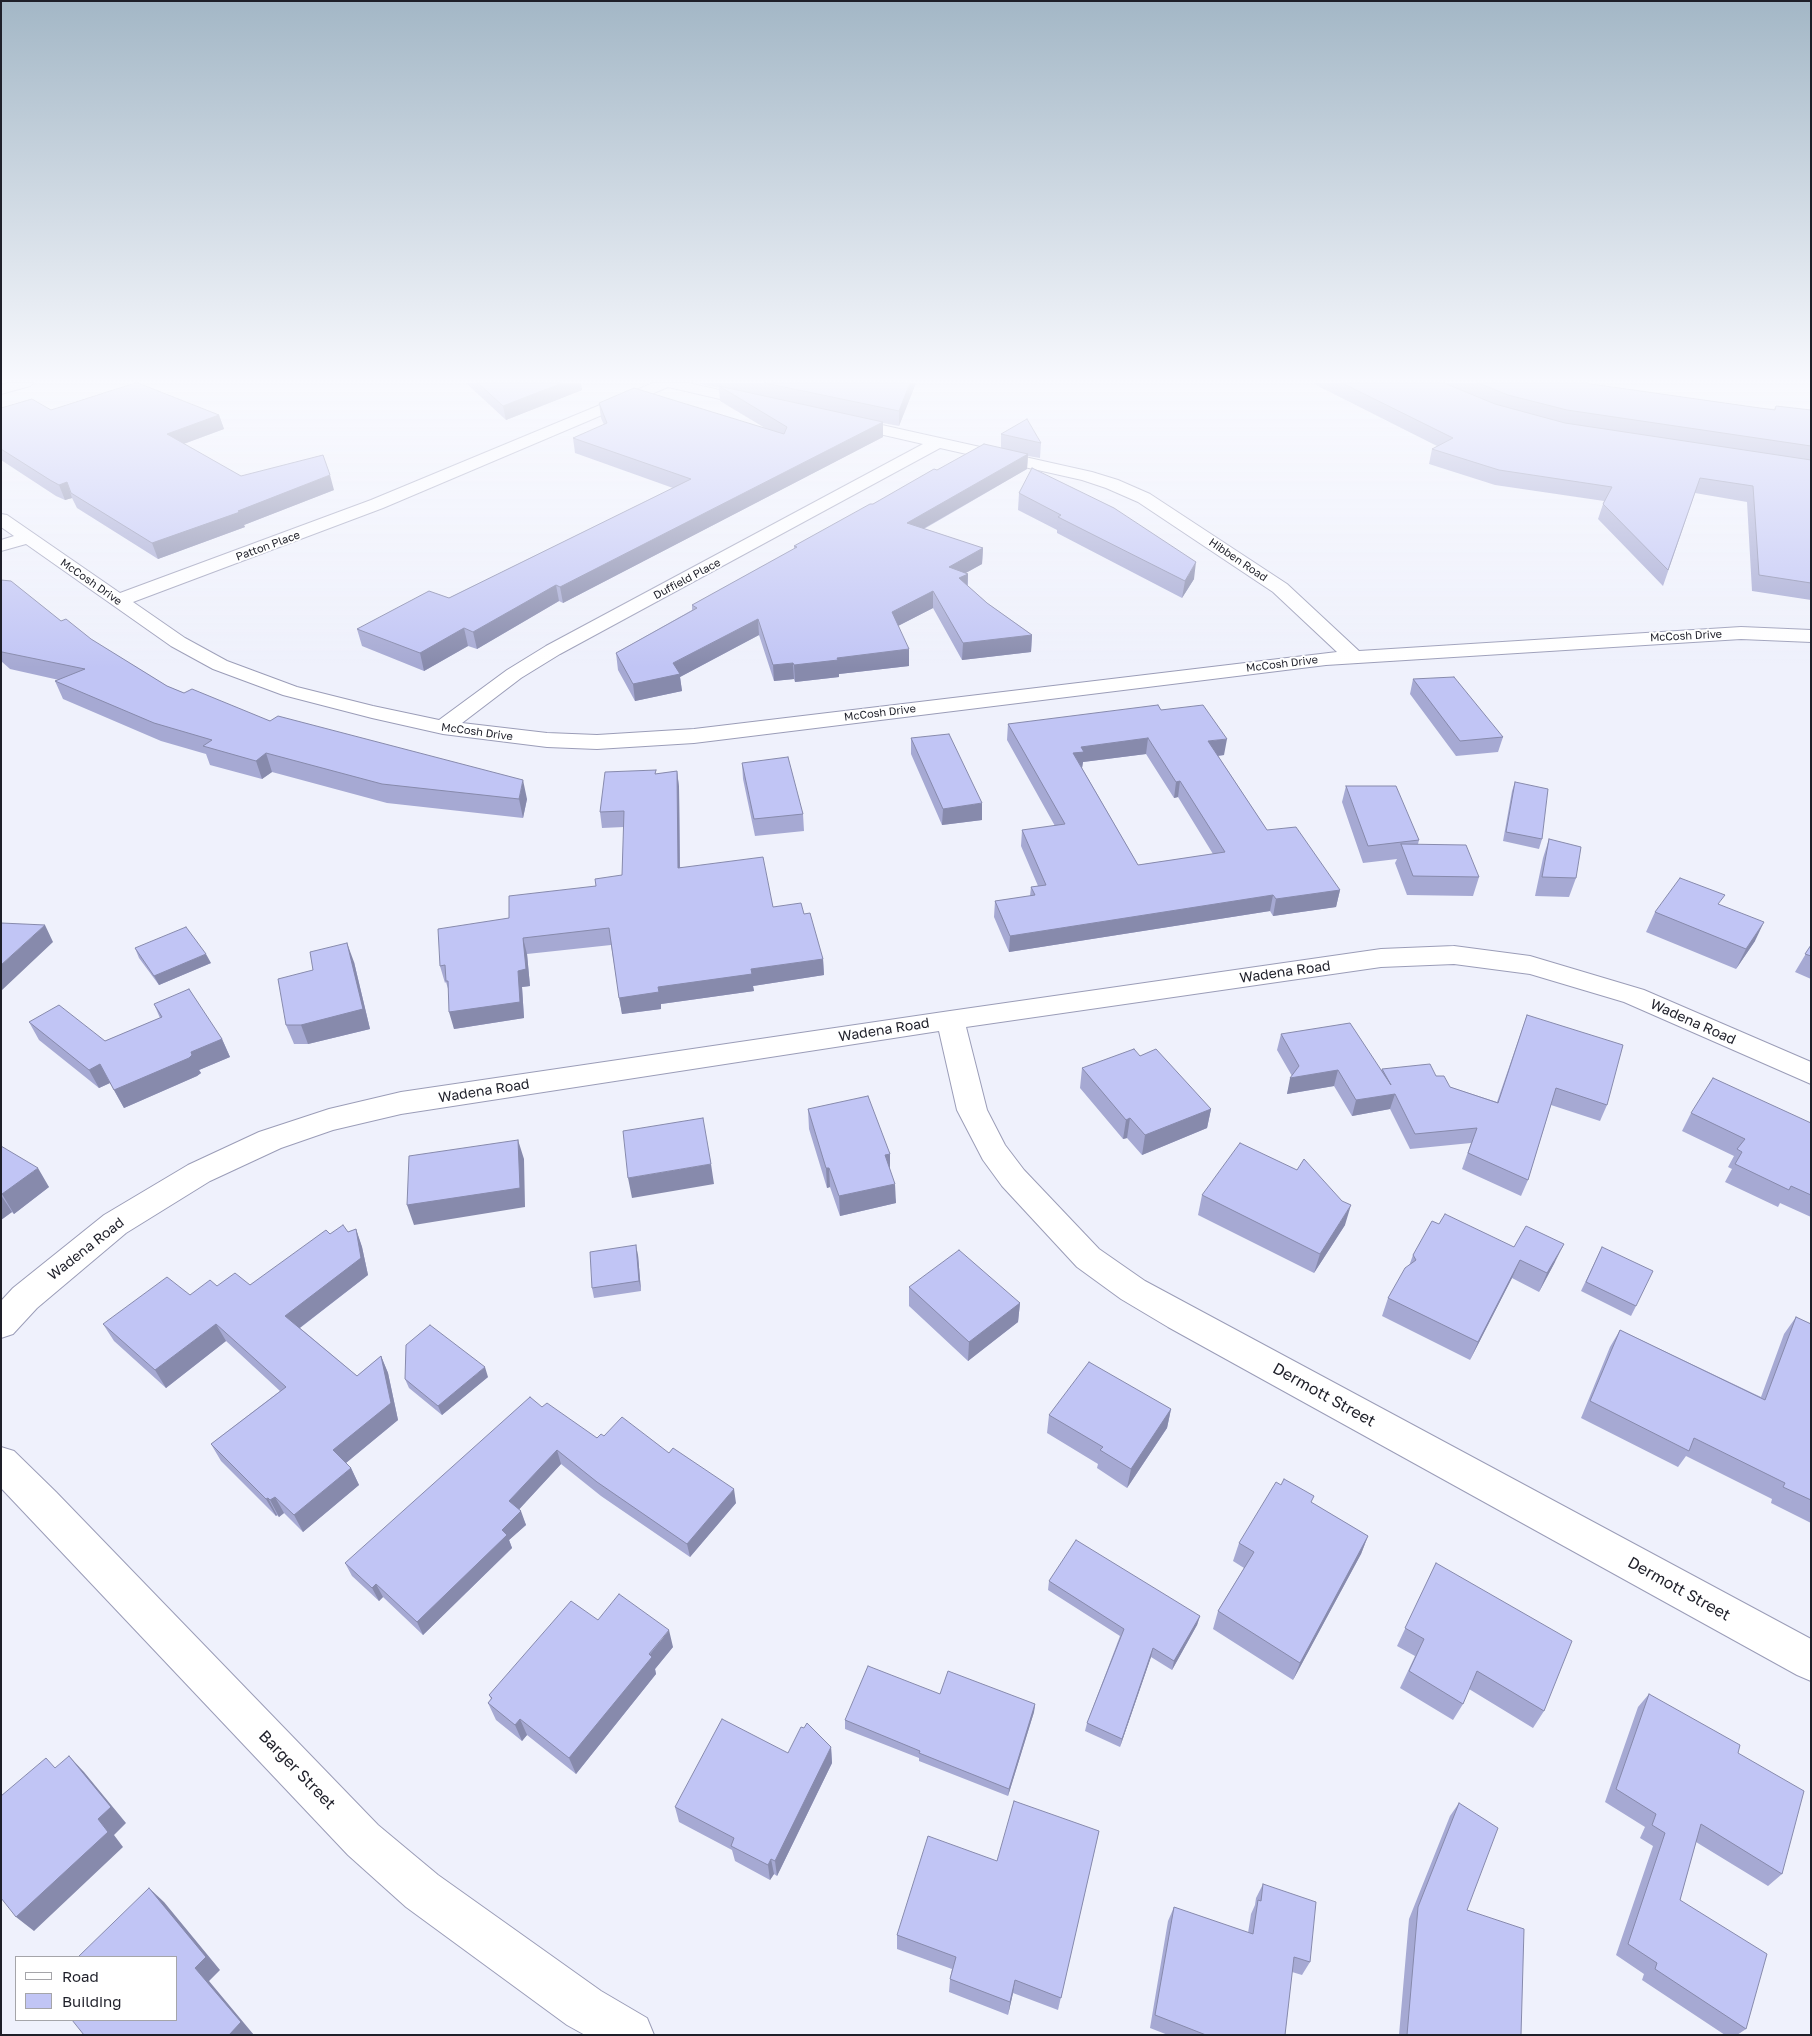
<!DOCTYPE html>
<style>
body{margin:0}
#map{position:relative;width:1812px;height:2036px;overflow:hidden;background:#eff1fc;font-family:"Golos Text",sans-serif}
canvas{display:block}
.frame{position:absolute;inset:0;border:2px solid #1e1f29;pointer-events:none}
.legend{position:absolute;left:15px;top:1956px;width:162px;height:65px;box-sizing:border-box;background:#fff;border:1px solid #a5a5a9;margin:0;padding:6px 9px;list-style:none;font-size:15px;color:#1e1f29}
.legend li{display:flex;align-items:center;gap:10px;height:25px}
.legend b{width:25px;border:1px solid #a5a5a9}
</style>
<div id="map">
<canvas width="1812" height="2036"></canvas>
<div class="frame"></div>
<ul class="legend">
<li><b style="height:6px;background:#fff"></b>Road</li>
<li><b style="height:14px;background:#c1c5f5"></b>Building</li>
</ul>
</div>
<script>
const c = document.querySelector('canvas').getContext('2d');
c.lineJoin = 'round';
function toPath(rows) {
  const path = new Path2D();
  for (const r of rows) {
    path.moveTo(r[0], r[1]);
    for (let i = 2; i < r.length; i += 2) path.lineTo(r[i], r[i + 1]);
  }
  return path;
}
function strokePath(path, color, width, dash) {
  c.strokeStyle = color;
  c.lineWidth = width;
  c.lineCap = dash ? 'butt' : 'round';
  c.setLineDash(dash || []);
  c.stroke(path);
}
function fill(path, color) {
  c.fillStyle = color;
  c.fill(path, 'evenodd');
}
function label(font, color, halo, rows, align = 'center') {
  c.font = font + ' "Golos Text",sans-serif';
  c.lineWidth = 4;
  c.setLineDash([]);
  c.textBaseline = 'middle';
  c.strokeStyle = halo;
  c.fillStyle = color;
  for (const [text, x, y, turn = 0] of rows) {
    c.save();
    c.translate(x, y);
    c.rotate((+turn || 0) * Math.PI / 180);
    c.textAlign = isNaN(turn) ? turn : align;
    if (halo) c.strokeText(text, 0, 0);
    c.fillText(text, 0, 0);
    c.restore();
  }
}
const minor = toPath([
 [653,383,688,383,760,399,763,402,760,405,755,407,668,387,383,508,133,602,185,638,227,661,297,687,373,706,439,720,507,670,546,646,923,444,840,425,838,422,840,419,846,417,1092,472,1118,480,1150,494,1287,584,1359,651,1741,627,1811,630,1811,642,1741,639,1326,665,694,743,597,749,547,747,443,734,372,718,283,695,213,669,171,646,26,544,1,551,1,540,14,536,1,527,1,514,7,515,120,593,371,500,653,383],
 [940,448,1082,480,1106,488,1138,502,1273,592,1337,652,694,729,597,735,547,733,462,723,521,678,560,654,940,448],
 [1454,946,1530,956,1644,990,1811,1062,1811,1084,1624,1002,1530,974,1454,964,1381,967,966,1027,987,1110,1005,1145,1024,1170,1099,1249,1145,1281,1811,1639,1811,1681,1797,1675,1168,1327,1121,1299,1077,1267,1002,1186,983,1160,957,1110,939,1031,401,1114,333,1130,281,1148,210,1181,126,1233,37,1308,13,1334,1,1338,1,1301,13,1288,104,1215,188,1165,259,1132,329,1109,401,1092,950,1011,1381,949,1454,946],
 [1,1447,14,1451,56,1492,378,1825,438,1875,601,1991,647,2018,654,2035,585,2035,567,2025,406,1907,348,1855,1,1488,1,1447]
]);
const tertiary = toPath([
 [9,383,33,383,30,386,1,394,1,385,9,383]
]);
const wall = toPath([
 [466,383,581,383,582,390,506,420],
 [696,383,916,383,899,426,883,423,883,437,563,603,559,601,477,649,468,646,424,671,362,646,357,629,449,598,673,488,575,453,573,438,604,425,601,418,599,403,765,428,720,401,719,388],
 [1312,383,1586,383,1591,384,1760,408,1774,409,1776,406,1811,410,1811,600,1752,591,1747,502,1695,493,1663,586,1598,519,1604,501,1495,485,1429,464,1432,449,1437,446],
 [1,408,51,410,219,415,224,429,184,444,241,476,334,490,244,525,245,527,158,559,77,508,72,498,65,500,56,496,1,460],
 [1001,434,1041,443,1040,458,1028,456,1027,469,924,529,983,548,982,564,966,573,968,574,968,586,987,603,1032,635,1031,652,962,660,933,608,898,626,909,666,839,674,839,677,795,682,794,679,774,681,759,635,680,677,682,691,635,701,618,670,616,653,692,610,692,605,794,549,794,546,873,504,937,470,1001,448],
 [1019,493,1194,579,1182,598,1057,533,1057,530,1018,510],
 [1,580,61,621,167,686,184,693,270,721,527,799,523,818,387,803,272,772,262,779,210,765,206,754,161,741,63,699,55,681,59,680,10,669,1,661],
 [1413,679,1503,737,1498,752,1456,756,1410,694],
 [1161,710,1224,755,1218,756,1267,830,1340,890,1336,907,1273,916,1270,911,1009,952,994,917,995,901,1030,896,1031,887,1038,886,1021,846,1022,830,1055,826,1007,740,1008,724],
 [1146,754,1174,798,1178,797,1213,854,1138,865,1082,768,1083,762],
 [911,738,982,820,942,825,911,754],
 [742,763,803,814,804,831,755,836,743,779],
 [677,771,679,787,680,867,773,907,804,914,823,959,824,975,753,986,754,991,661,1004,661,1009,622,1014,611,945,527,954,530,986,522,987,524,1018,454,1029,449,992,446,982,445,983,440,966,509,918,596,886,622,875,624,827,602,828,600,812,656,774],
 [1515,782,1542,839,1539,849,1503,841,1512,791],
 [1346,786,1419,840,1418,844,1479,877,1473,896,1407,895,1395,863,1397,859,1363,863,1342,802],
 [1549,839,1576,878,1569,897,1535,896,1543,858],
 [1720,905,1755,941,1736,969,1646,932,1655,912],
 [1811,945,1811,979,1795,972],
 [135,948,211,963,159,985,139,958],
 [354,962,370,1029,308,1044,294,1044,286,1025],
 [154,1004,222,1039,230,1057,199,1070,201,1073,197,1076,124,1108,110,1083,99,1088,39,1040,29,1022,105,1041,160,1018],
 [1527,1015,1607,1105,1600,1121,1551,1105,1528,1180,1521,1196,1462,1169,1471,1143,1410,1149,1390,1109,1352,1116,1334,1086,1287,1094,1292,1076,1277,1050,1281,1034,1381,1071,1382,1069,1436,1076,1450,1087,1497,1102],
 [1140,1056,1211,1109,1207,1128,1142,1155,1127,1138,1123,1139,1080,1088,1082,1068],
 [808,1109,890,1154,890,1170,896,1203,840,1216,830,1187,827,1188,809,1129],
 [1691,1113,1811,1123,1811,1217,1780,1203,1778,1207,1725,1182,1732,1169,1728,1167,1734,1156,1682,1131],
 [1,1146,49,1187,14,1214,12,1212,1,1220],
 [1202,1195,1345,1225,1314,1273,1198,1215],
 [1439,1224,1514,1247,1555,1262,1539,1292,1512,1278,1470,1360,1382,1316,1388,1298,1409,1266,1413,1255],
 [356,1229,362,1247,368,1275,300,1328,357,1376,381,1356,388,1373,398,1420,346,1463,351,1468,359,1485,303,1532,284,1513,279,1517,277,1515,276,1516,221,1461,211,1444,280,1391,226,1341,166,1388,114,1341,103,1324,217,1286,250,1285,330,1234,348,1232],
 [1602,1247,1636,1306,1631,1316,1581,1291],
 [638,1255,641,1291,594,1298,592,1288],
 [909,1287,1020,1303,1018,1322,968,1361,909,1306],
 [1796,1317,1811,1324,1811,1523,1771,1503,1772,1499,1686,1456,1678,1467,1581,1418,1610,1347,1620,1330,1761,1397,1784,1334],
 [488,1377,442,1415,409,1388,405,1379],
 [542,1407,597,1438,604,1436,669,1453,736,1503,690,1557,601,1496,561,1464,519,1509,526,1525,509,1540,512,1548,423,1635,383,1597,379,1601,352,1576,345,1563],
 [1171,1409,1167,1428,1127,1488,1097,1468,1098,1464,1047,1433,1049,1415],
 [1312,1503,1368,1536,1361,1554,1293,1680,1213,1629,1218,1611,1244,1568,1233,1561,1239,1543],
 [1436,1563,1544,1711,1533,1728,1469,1689,1463,1704,1453,1720,1400,1688,1415,1656,1397,1646],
 [1049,1581,1200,1616,1197,1625,1172,1670,1151,1657,1120,1747,1085,1731,1087,1723,1120,1636,1048,1590],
 [598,1620,673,1647,655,1669,656,1674,576,1774,527,1735,522,1741,496,1720,488,1703,491,1699,489,1695],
 [940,1694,1035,1704,1034,1712,1008,1796,919,1761,919,1758,845,1729,845,1720],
 [1649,1694,1738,1753,1782,1874,1768,1886,1696,1842,1680,1900,1746,2029,1737,2035,1725,2035,1642,1980,1644,1974,1616,1955,1653,1846,1640,1838,1645,1827,1605,1802,1638,1707],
 [831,1747,832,1763,777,1876,774,1874,770,1880,735,1861,732,1850,679,1822,675,1807,788,1753],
 [1459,1803,1467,1910,1521,2035,1399,2035,1409,1919,1450,1816],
 [1099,1831,1058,2010,1013,1993,1008,2015,949,1992,950,1979,952,1969,897,1949,897,1935,997,1861],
 [1263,1884,1310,1962,1302,1975,1292,1972,1285,2035,1168,2035,1150,2028,1168,1921,1174,1907,1248,1933,1251,1914,1255,1905,1256,1898]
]);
const shadedWall = toPath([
 [562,383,581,383,582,390,506,420,503,406],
 [910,383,916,383,899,426,899,411],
 [219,415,224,429,172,448,167,434],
 [883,422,883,437,563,603,560,587],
 [1028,454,1027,469,907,538,907,523],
 [330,475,334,490,244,525,245,527,158,559,152,543],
 [67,482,72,498,65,500,59,485],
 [983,548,982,564,949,582,949,567],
 [1196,562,1194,579,1182,598,1185,581],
 [968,574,967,590,959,578],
 [556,585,559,601,477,649,473,632],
 [933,591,933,608,892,629,892,612],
 [758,619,759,635,680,677,682,691,635,701,633,684],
 [464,628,468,646,424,671,420,653],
 [1032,635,1031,652,962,660,963,643],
 [909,649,909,666,839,674,839,677,795,682,794,665,837,658],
 [793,663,794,679,774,681,773,665],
 [1148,738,1146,754,1083,762,1082,768,1073,753,1081,747],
 [1227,739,1224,755,1206,757,1208,741],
 [266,753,272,772,262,779,256,761],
 [677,771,679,787,680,884,678,868],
 [523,780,527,799,523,818,519,799],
 [1180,781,1178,797,1174,798,1176,782],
 [982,803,982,820,942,825,943,809],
 [1340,890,1336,907,1273,916,1276,899],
 [1273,895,1270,911,1009,952,1010,936],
 [1764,922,1755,941,1736,969,1746,949],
 [45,925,53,942,1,991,1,965],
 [523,938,527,954,530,986,522,987,524,1018,454,1029,449,1012,518,971],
 [347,943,354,962,370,1029,308,1044,301,1025],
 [206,954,211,963,159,985,154,976],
 [823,959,824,975,753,986,754,991,661,1004,661,1009,622,1014,619,998,658,987,751,969],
 [222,1039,230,1057,199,1070,201,1073,197,1076,124,1108,114,1090,191,1052],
 [100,1064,110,1083,99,1088,89,1070],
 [1338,1070,1334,1086,1287,1094,1290,1078],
 [1395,1094,1390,1109,1352,1116,1356,1100],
 [1211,1109,1207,1128,1142,1155,1145,1135],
 [1130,1118,1127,1138,1123,1139,1126,1120],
 [518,1140,524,1159,525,1207,414,1225,407,1205],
 [890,1154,890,1174,885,1155],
 [711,1164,714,1184,632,1198,628,1178],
 [38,1168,49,1187,14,1214,2,1194],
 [826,1168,829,1168,830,1187,827,1188],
 [895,1184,896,1203,840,1216,839,1196],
 [1,1195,12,1212,1,1220],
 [1351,1205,1345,1225,1314,1273,1320,1254],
 [356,1229,362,1247,368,1275,293,1333,285,1316],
 [1564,1244,1555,1262,1539,1292,1547,1273],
 [636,1245,638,1255,641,1291,639,1281],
 [1520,1260,1512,1278,1470,1360,1478,1342],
 [1020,1303,1018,1322,968,1361,969,1342],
 [216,1324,226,1341,166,1388,155,1370],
 [381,1356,388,1373,398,1420,341,1467,333,1450],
 [485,1367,488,1377,442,1415,438,1406],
 [1171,1409,1167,1428,1127,1488,1131,1469],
 [557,1450,561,1464,514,1515,509,1501],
 [351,1468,359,1485,303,1532,294,1515],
 [734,1489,736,1503,690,1557,687,1544],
 [275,1497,284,1513,279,1517,270,1500],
 [268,1498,277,1515,276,1516,266,1499],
 [521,1511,526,1525,509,1540,512,1548,423,1635,417,1622,502,1530],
 [1368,1536,1361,1554,1293,1680,1300,1663],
 [376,1584,383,1597,379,1601,372,1588],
 [1200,1616,1197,1625,1172,1670,1174,1661],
 [669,1630,673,1647,655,1669,656,1674,576,1774,569,1758],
 [1153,1648,1151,1657,1120,1747,1122,1739],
 [1035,1704,1034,1712,1008,1796,1009,1789],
 [520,1719,527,1735,522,1741,515,1725],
 [831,1747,832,1763,777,1876,775,1861],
 [69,1756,84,1772,126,1823,114,1835,123,1847,34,1931,16,1917,98,1819],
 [771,1859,774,1874,770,1880,768,1865],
 [149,1888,164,1902,220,1970,209,1981,254,2035,229,2035,195,1968],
 [1015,1980,1013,1993,1008,2015,1010,2002]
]);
const building = toPath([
 [135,383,138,383,219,415,167,434,241,476,323,455,330,475,238,511,240,512,152,543,71,493,67,482,59,485,50,480,1,449,1,408,32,399,51,410,135,383],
 [478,383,562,383,503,406,478,383],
 [765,383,910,383,899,411,765,383],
 [1342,383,1444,383,1495,404,1565,423,1811,460,1811,583,1759,575,1753,486,1700,478,1668,570,1603,504,1612,487,1499,470,1432,449,1453,438,1342,383],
 [1478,383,1586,383,1591,384,1760,408,1775,410,1776,406,1811,410,1811,446,1567,410,1508,395,1478,383],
 [719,386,883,422,560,587,556,585,473,632,464,628,420,653,357,629,429,591,449,598,691,479,573,438,607,423,599,403,634,388,784,434,787,427,719,386],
 [1027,419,1041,443,1001,434,1027,419],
 [984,444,1028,454,907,523,983,548,949,567,968,574,959,578,987,603,1032,635,963,643,933,591,892,612,909,649,837,658,838,660,794,665,793,663,773,665,758,619,673,663,680,674,633,684,616,653,697,608,692,605,797,547,794,546,870,504,873,504,934,469,937,470,984,444],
 [1032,468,1114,508,1196,562,1185,581,1058,517,1061,515,1019,493,1032,468],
 [1,580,11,581,61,621,66,619,91,639,167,686,184,693,192,689,270,721,278,716,523,780,519,799,382,784,266,753,256,761,203,746,212,740,154,723,55,681,85,669,2,652,1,651,1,580],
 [1454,677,1503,737,1460,741,1413,679,1454,677],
 [1158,705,1161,710,1203,705,1227,739,1208,741,1267,830,1296,827,1340,890,1276,899,1273,895,1010,936,995,901,1035,895,1031,887,1046,885,1022,830,1065,824,1008,724,1158,705],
 [1148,738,1176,782,1180,781,1225,852,1138,865,1073,753,1084,752,1081,747,1148,738],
 [949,734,982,803,943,809,911,738,949,734],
 [788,757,803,814,754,819,742,763,788,757],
 [656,770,655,774,677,771,678,868,763,857,773,907,801,903,804,914,810,913,823,959,751,969,752,974,658,987,659,992,619,998,609,928,523,938,526,969,518,971,520,1002,449,1012,448,981,446,981,445,965,440,966,438,929,509,918,509,896,596,886,595,879,622,875,624,811,600,812,605,772,656,770],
 [1515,782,1548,789,1542,839,1506,832,1515,782],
 [1346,786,1396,786,1419,840,1368,846,1346,786],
 [1549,839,1581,847,1576,878,1542,877,1549,839],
 [1401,844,1466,845,1479,877,1413,876,1401,844],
 [1680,878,1725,895,1718,904,1764,922,1746,949,1655,912,1680,878],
 [1,923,45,925,1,965,1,923],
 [186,927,206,954,154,976,135,948,186,927],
 [347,943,363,1009,301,1025,286,1025,278,979,313,970,310,952,347,943],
 [1811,945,1811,956,1805,954,1811,945],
 [189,989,222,1039,191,1052,192,1055,189,1058,114,1090,100,1064,89,1070,29,1022,59,1005,105,1041,162,1017,154,1004,189,989],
 [1527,1015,1623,1045,1607,1105,1556,1088,1528,1180,1468,1153,1477,1128,1415,1134,1395,1094,1356,1100,1338,1070,1290,1078,1299,1066,1281,1034,1350,1023,1391,1085,1382,1069,1430,1064,1436,1076,1444,1076,1450,1087,1498,1103,1527,1015],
 [1134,1049,1140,1056,1156,1049,1211,1109,1145,1135,1130,1118,1126,1120,1082,1068,1134,1049],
 [1713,1078,1811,1123,1811,1195,1791,1186,1789,1190,1735,1164,1742,1152,1737,1149,1745,1139,1691,1113,1713,1078],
 [868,1096,890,1154,885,1155,895,1184,839,1196,829,1168,826,1168,808,1109,868,1096],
 [703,1118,711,1164,628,1178,623,1131,703,1118],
 [518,1140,520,1188,407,1205,409,1156,518,1140],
 [1240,1143,1297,1170,1304,1159,1342,1201,1351,1205,1320,1254,1202,1195,1240,1143],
 [1,1146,38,1168,2,1194,1,1193,1,1146],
 [1445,1214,1514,1247,1526,1226,1564,1244,1547,1273,1520,1260,1478,1342,1388,1298,1405,1268,1416,1260,1413,1255,1432,1221,1439,1224,1445,1214],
 [343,1225,348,1232,356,1229,361,1258,285,1316,357,1376,381,1356,391,1403,333,1450,351,1468,294,1515,275,1497,270,1500,268,1498,266,1499,211,1444,286,1387,216,1324,155,1370,103,1324,167,1277,190,1295,210,1280,217,1286,235,1273,250,1285,326,1230,330,1234,343,1225],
 [636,1245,639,1281,592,1288,590,1252,636,1245],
 [1602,1247,1653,1271,1636,1306,1586,1282,1602,1247],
 [959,1250,1020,1303,969,1342,909,1287,959,1250],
 [1796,1317,1811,1324,1811,1500,1783,1487,1785,1483,1694,1438,1689,1451,1590,1401,1620,1330,1765,1400,1796,1317],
 [430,1325,485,1367,438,1406,405,1379,406,1345,430,1325],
 [1089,1362,1171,1409,1131,1469,1100,1450,1103,1447,1049,1415,1089,1362],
 [530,1397,542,1407,547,1403,597,1438,601,1434,604,1436,622,1417,669,1453,673,1448,734,1489,687,1544,597,1482,557,1450,509,1501,521,1511,502,1530,507,1535,417,1622,376,1584,372,1588,345,1563,530,1397],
 [1284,1479,1314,1496,1311,1502,1368,1536,1300,1663,1218,1611,1254,1552,1239,1543,1276,1482,1281,1485,1284,1479],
 [1076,1540,1200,1616,1174,1661,1153,1648,1122,1739,1087,1723,1124,1629,1049,1581,1076,1540],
 [1436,1563,1572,1641,1544,1711,1477,1671,1463,1704,1409,1671,1424,1639,1405,1628,1436,1563],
 [619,1594,669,1630,649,1654,652,1657,569,1758,520,1719,515,1725,488,1703,492,1698,489,1695,571,1601,598,1620,619,1594],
 [868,1666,940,1694,948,1671,1035,1704,1009,1789,919,1753,920,1751,845,1720,868,1666],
 [1649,1694,1740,1745,1738,1753,1804,1791,1782,1874,1701,1824,1680,1900,1767,1954,1746,2029,1655,1969,1657,1963,1628,1944,1665,1833,1652,1825,1656,1814,1616,1789,1649,1694],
 [722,1719,788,1753,801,1727,804,1728,807,1723,831,1747,775,1861,771,1859,768,1865,731,1846,734,1838,675,1807,722,1719],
 [69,1756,111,1807,98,1819,108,1832,16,1917,1,1898,1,1796,46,1758,55,1768,69,1756],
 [1014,1801,1099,1831,1061,1998,1015,1980,1010,2002,950,1979,956,1957,897,1935,928,1836,997,1861,1014,1801],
 [1459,1803,1498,1828,1467,1910,1524,1929,1521,2035,1407,2035,1418,1907,1459,1803],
 [1263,1884,1316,1902,1310,1962,1294,1957,1285,2035,1206,2035,1155,2015,1174,1907,1253,1934,1258,1900,1261,1901,1263,1884],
 [149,1888,206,1957,195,1968,241,2022,229,2035,84,2035,72,2020,176,2020,176,1957,78,1957,149,1888]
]);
const farStreetnames = [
 ["Patton Place",268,546,-20],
 ["Hibben Road",1238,560,34],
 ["Duffield Place",687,579,-28],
 ["McCosh Drive",91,582,35],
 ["McCosh Drive",1686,636,-3],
 ["McCosh Drive",1282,664,-7],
 ["McCosh Drive",880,713,-7],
 ["McCosh Drive",477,732,8]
];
const streetNames = [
 ["Wadena Road",1285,972,-8],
 ["Wadena Road",1693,1022,24],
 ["Wadena Road",884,1030,-9],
 ["Wadena Road",484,1091,-9],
 ["Wadena Road",86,1249,-38]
];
const nearStreetnames = [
 ["Dermott Street",1324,1395,29],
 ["Dermott Street",1679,1589,29],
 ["Barger Street",297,1770,46]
];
strokePath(minor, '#9b9db8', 2);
strokePath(tertiary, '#9b9db8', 2);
fill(minor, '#fff');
fill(tertiary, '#fff');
fill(wall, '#a6a9d3');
fill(shadedWall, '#878aac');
fill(building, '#c1c5f5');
strokePath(building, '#878aac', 1);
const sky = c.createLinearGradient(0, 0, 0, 668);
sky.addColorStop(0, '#a3b7c6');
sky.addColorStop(0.57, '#f8f9fe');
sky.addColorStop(1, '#f8f9fe00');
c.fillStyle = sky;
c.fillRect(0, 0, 1812, 668);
label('11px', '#1e1f29', '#fff', farStreetnames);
label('14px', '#1e1f29', '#fff', streetNames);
label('16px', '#1e1f29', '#fff', nearStreetnames);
</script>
